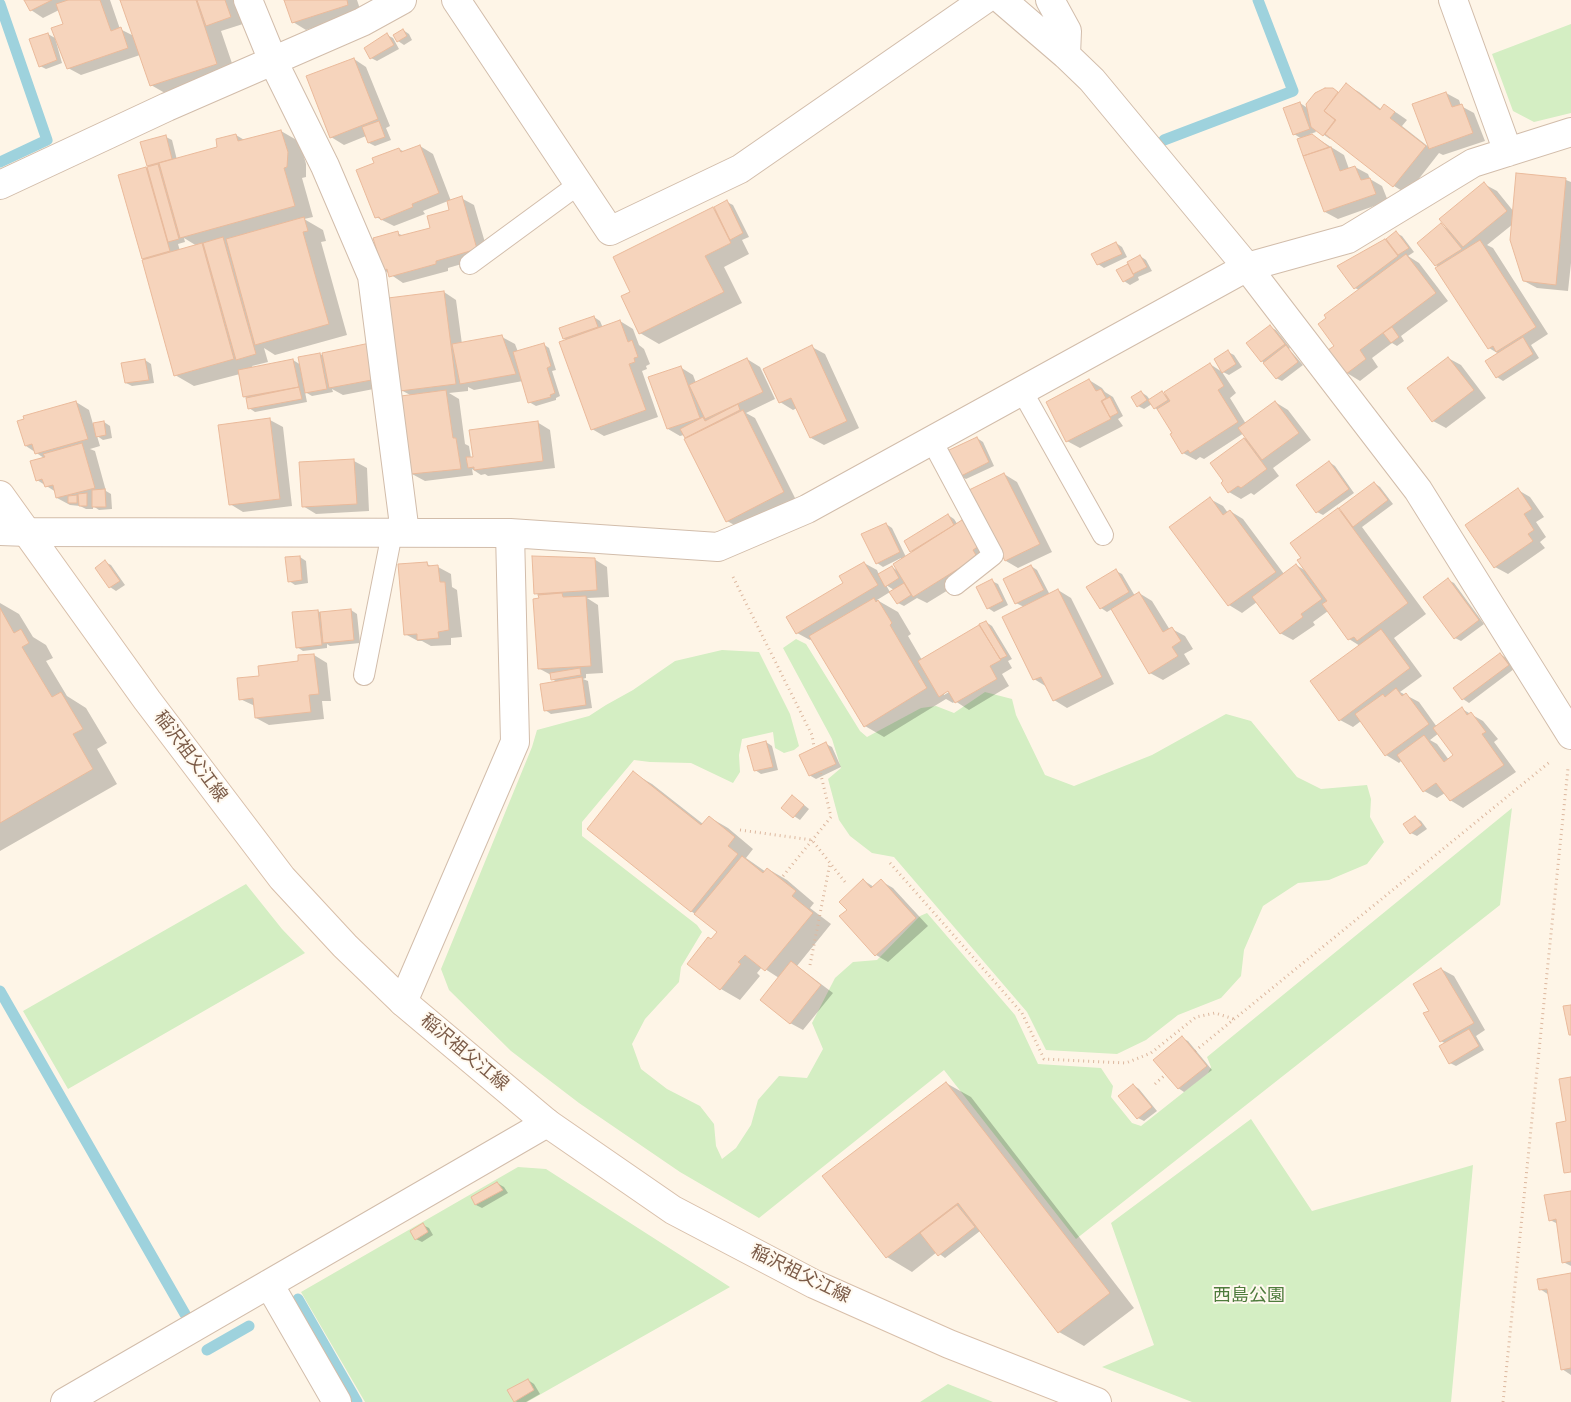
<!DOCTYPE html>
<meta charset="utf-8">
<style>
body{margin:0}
canvas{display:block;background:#fef5e7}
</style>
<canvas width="1571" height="1402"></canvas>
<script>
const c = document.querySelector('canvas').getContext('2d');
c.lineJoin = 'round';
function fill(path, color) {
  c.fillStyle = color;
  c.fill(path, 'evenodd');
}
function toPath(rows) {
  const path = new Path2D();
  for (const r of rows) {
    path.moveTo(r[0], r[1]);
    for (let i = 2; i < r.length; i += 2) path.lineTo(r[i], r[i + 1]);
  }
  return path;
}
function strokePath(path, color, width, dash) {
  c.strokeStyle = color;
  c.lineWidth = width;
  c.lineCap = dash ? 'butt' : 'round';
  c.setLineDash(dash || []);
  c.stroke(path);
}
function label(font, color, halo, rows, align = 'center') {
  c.font = font + ' Roboto,"Noto Sans JP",sans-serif';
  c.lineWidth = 4;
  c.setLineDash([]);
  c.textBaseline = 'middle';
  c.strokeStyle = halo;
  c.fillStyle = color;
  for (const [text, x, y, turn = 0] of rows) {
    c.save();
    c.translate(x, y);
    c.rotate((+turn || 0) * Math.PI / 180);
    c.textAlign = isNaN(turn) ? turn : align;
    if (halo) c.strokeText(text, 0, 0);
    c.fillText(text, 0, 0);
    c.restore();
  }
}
const green = toPath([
 [1571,24,1571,113,1534,122,1513,111,1492,54],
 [796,639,806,644,860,731,867,737,921,708,936,706,954,713,985,692,1012,699,1016,715,1045,775,1074,786,1152,755,1226,714,1251,721,1297,777,1321,789,1367,785,1371,799,1370,817,1384,842,1367,864,1329,880,1298,883,1263,906,1244,950,1241,976,1221,998,1178,1015,1146,1040,1117,1054,1046,1050,1027,1012,894,857,872,853,850,836,839,820,828,779,841,768,832,739,783,648],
 [722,650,759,652,790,714,799,746,794,750,784,753,775,748,773,732,742,739,739,755,740,772,733,783,691,763,650,762,634,760,582,822,582,836,697,925,702,932,681,967,679,982,645,1019,632,1044,641,1069,667,1089,700,1106,714,1124,716,1146,722,1159,736,1148,751,1125,758,1100,779,1076,807,1078,823,1049,812,1023,835,978,853,962,877,960,920,916,927,913,1015,1015,1038,1064,1101,1068,1113,1086,1111,1097,1132,1123,1141,1126,1208,1073,1211,1067,1207,1057,1512,808,1500,905,1076,1239,944,1070,759,1218,680,1172,579,1103,511,1051,449,990,441,969,532,747,537,730,589,716,606,705,633,690,675,661],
 [246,884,282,929,305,953,68,1089,23,1011],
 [1251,1119,1312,1211,1473,1165,1451,1402,1192,1402,1102,1367,1154,1345,1111,1223],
 [518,1167,546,1169,730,1287,527,1402,365,1402,301,1292],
 [948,1384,993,1402,920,1402]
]);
const shadow = toPath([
 [25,0,110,0,120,29,134,36,122,0,235,0,243,24,221,31,236,75,170,96,151,85,140,55,81,75,68,68,65,25,59,10,43,18,31,10],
 [285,0,357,0,361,12,306,30,293,22],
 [403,30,409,34,412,40,404,45,398,41,395,36],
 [48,34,55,38,62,63,46,69,40,66],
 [387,35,393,38,399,49,377,61,371,58],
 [354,59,366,67,390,126,386,128,391,140,375,146,369,143,366,136,344,145,331,137],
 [1346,85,1359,92,1382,110,1385,106,1397,113,1407,120,1402,126,1430,148,1446,93,1459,100,1461,106,1474,113,1485,141,1443,155,1439,153,1407,194,1394,186,1331,137,1330,139,1314,128,1316,132,1310,134,1344,155,1349,169,1355,167,1368,174,1370,179,1382,186,1388,201,1338,219,1325,212,1306,157,1304,155,1302,139,1294,134,1300,103,1321,117],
 [281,131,300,142,306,164,306,177,302,178,313,217,304,219,323,230,326,241,321,242,347,335,275,355,264,348,268,362,252,366,253,368,293,360,301,365,320,354,389,386,343,395,332,389,333,392,312,396,305,392,307,402,255,412,249,408,247,398,244,397,240,374,194,386,175,375,146,260,143,258,146,168,149,170,151,167,148,165,166,137,172,140,177,160,219,148,236,135,246,141],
 [184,238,197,246,180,251,178,244,185,242],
 [420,146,433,154,451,201,461,198,474,205,489,256,448,268,448,271,403,283,384,270,397,233,404,236,432,229,450,211,448,201,423,211,425,214,394,226,376,217,375,164,399,149,405,152],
 [1518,175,1566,180,1571,182,1571,263,1568,291,1537,288,1524,281,1513,224,1487,245,1493,248,1548,334,1531,345,1539,358,1503,381,1497,377,1499,354,1489,348,1439,267,1436,265,1441,225,1448,229,1484,184,1497,191,1514,212],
 [727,202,733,205,749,237,742,240,749,254,724,267,742,303,659,344,640,333,632,292,713,209,717,211],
 [1396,233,1402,236,1414,252,1408,256,1419,263,1448,301,1401,336,1404,341,1397,346,1392,343,1372,358,1378,367,1360,381,1347,373,1330,351,1336,346,1359,290,1355,288,1386,241],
 [1116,243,1122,247,1127,257,1104,268,1098,264],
 [1140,256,1146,260,1152,271,1138,277,1139,280,1130,285,1124,281,1118,270],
 [444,292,456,300,462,344,502,337,515,344,518,352,543,344,549,348,556,370,552,371,560,396,556,398,556,400,536,406,529,402,523,381,474,390,468,387,468,391,449,393,459,399,465,444,469,446,471,458,474,458,537,422,550,430,555,468,488,476,485,474,481,475,472,469,473,475,425,481,412,474,412,396,401,390],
 [594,317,600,321,603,328,620,321,633,329,639,345,644,349,650,364,646,366,647,369,642,371,658,417,604,436,592,429,567,340,564,339],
 [1270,327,1276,330,1290,348,1289,349,1303,365,1282,381,1276,378,1265,364,1262,361],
 [812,347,825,354,859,428,824,445,811,438,797,408,793,410,780,402],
 [1228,352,1234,355,1242,367,1229,375,1223,372],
 [1448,358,1461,365,1486,398,1446,428,1433,421],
 [747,359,760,367,775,399,746,413,755,418,796,500,740,528,727,521,688,438,684,435,680,436,668,429,680,367,693,375,696,383],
 [145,360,151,364,154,383,132,386,126,383],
 [1210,364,1222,372,1236,393,1230,398,1246,424,1275,402,1288,410,1311,440,1273,468,1279,476,1254,495,1251,493,1241,499,1229,492,1225,482,1211,464,1247,437,1244,433,1204,459,1200,457,1196,460,1183,453,1174,433,1161,412,1155,408,1152,404,1144,409,1138,406,1141,392,1147,396,1150,400,1162,393,1169,397],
 [1089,380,1102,388,1105,392,1113,397,1123,416,1118,419,1123,426,1080,448,1067,441],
 [76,402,89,410,93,424,104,422,110,426,112,438,103,440,97,436,100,446,90,449,95,451,106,491,111,494,112,509,99,510,93,506,93,509,86,509,80,506,70,505,57,498,56,492,37,480,44,458,26,446],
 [270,420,283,427,292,506,243,512,230,504],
 [977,438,983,442,994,466,966,479,960,476],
 [354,461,367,468,369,511,316,514,303,506],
 [1329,462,1335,466,1354,493,1323,515,1317,512],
 [1004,474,1017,482,1052,552,1018,568,1006,561],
 [1374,483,1380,487,1393,504,1362,527,1426,614,1394,638,1422,676,1400,692,1419,702,1437,727,1462,709,1483,721,1498,739,1494,742,1516,772,1463,808,1450,800,1445,793,1437,798,1424,791,1402,760,1399,763,1386,755,1361,721,1353,727,1340,720,1360,646,1349,639,1328,611,1313,622,1315,625,1293,640,1280,633,1257,602,1242,613,1229,605,1171,527,1210,499,1223,506,1228,513,1230,511,1243,519,1284,574,1296,565,1308,572,1338,510,1345,514],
 [1439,733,1455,755,1449,760,1437,744,1430,740],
 [1518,490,1530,497,1544,517,1536,522,1546,537,1540,542,1545,548,1508,574,1495,567],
 [948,515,954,519,958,525,962,522,975,529,989,565,927,603,917,598,904,606,898,603,894,590,886,585,890,592,877,600,898,612,911,634,908,636,922,660,979,626,984,629,986,622,992,626,1012,659,1008,661,1012,668,1002,674,1009,686,969,710,955,701,953,703,946,699,884,737,865,726,812,639,810,640,797,633,864,563,877,570,879,575,892,567,898,571,901,558,883,567,877,563,886,524,892,528,906,557,914,552,911,551],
 [954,689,944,695,944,692],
 [300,557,306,561,308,583,295,585,289,581],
 [594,559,607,567,609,597,587,598,598,605,603,673,586,674,586,678,583,679,588,681,592,708,551,714,545,710,557,682,552,679,551,675,540,669,540,596,535,593],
 [105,562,111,565,125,585,116,591,110,587],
 [427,564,433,567,438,567,451,574,452,587,457,590,462,637,451,638,451,645,431,646,422,641,418,641,405,634],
 [1031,566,1037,570,1050,595,1058,590,1071,598,1114,684,1067,708,1054,700,1047,687,1034,679,1024,607,1016,603],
 [1116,571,1122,574,1135,596,1139,593,1152,601,1170,630,1172,629,1185,636,1193,649,1184,654,1190,664,1163,680,1150,673,1112,609,1107,612,1101,608],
 [1448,580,1454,583,1484,624,1461,641,1455,638],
 [992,581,998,584,1008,605,994,612,988,608,977,588],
 [0,603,19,614,33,637,46,645,53,658,46,661,67,696,86,708,107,743,97,749,117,784,0,851],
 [351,610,357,614,360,643,330,646,327,644,327,648,303,651,297,647,318,611,322,613],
 [1500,654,1506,658,1514,669,1469,703,1463,699],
 [314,655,327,663,331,701,322,701,324,719,269,725,256,718,255,706,240,699,261,677,299,663,299,657],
 [766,742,772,746,778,770,761,774,755,770],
 [826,744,832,747,841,767,816,779,809,775],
 [633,773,652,784,703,824,709,817,728,828,753,849,746,858,766,872,768,869,787,880,814,903,810,908,831,924,797,966,833,993,803,1030,790,1023,779,978,762,967,757,973,760,976,740,1000,721,989,689,964,719,932,691,911],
 [798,800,809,809,800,820,794,816],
 [1415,817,1421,821,1427,829,1417,836,1411,833],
 [863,880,874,887,881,881,893,888,928,926,888,962,876,955,848,910],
 [1441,969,1454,976,1485,1030,1476,1036,1484,1050,1456,1066,1450,1063,1446,1044,1441,1041,1431,1011],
 [1182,1038,1188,1041,1212,1070,1184,1092,1178,1088],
 [946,1083,971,1097,1134,1308,1084,1346,1059,1332,980,1231,945,1258,937,1252,912,1272,887,1257,824,1177],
 [1133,1085,1139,1089,1157,1111,1144,1121,1138,1118],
 [497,1183,504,1187,508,1193,482,1208,476,1205,472,1198],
 [1571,1192,1571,1266,1563,1262,1558,1224,1550,1220],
 [423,1225,429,1228,433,1235,422,1242,416,1239],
 [1571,1275,1571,1375,1562,1369,1549,1295,1540,1289],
 [528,1380,534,1384,540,1394,526,1402,517,1402,515,1401]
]);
const stream = toPath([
 [0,4,47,140,0,162],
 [1164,140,1293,91,1258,0],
 [0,991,185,1314],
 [298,1299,357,1402],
 [207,1350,249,1326]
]);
const building = toPath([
 [24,0,52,0,30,11,24,0],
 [68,0,100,0,111,31,121,27,128,48,67,69,51,28,63,24,56,4,68,0],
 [120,0,196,0,217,64,150,86,120,0],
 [197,0,225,0,231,17,206,26,197,0],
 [284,0,347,0,348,5,292,23,284,0],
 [403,29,407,36,397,42,393,35,403,29],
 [48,33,57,60,39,67,29,39,48,33],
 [387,33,394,45,370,59,364,48,387,33],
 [354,58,378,119,330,138,306,76,354,58],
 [1346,83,1380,110,1384,104,1395,112,1390,118,1426,146,1393,187,1325,134,1336,120,1324,111,1346,83],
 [1325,88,1333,88,1338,92,1324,111,1335,120,1323,136,1311,127,1306,104,1315,93,1325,88],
 [1446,92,1452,107,1462,104,1473,133,1429,149,1412,104,1446,92],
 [1300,102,1310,129,1293,135,1283,108,1300,102],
 [379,121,385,137,368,143,362,127,379,121],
 [281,130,288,152,287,167,284,168,295,206,180,238,159,163,217,147,216,139,236,134,238,141,281,130],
 [1312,134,1329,147,1303,156,1297,139,1312,134],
 [166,135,172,159,147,166,140,142,166,135],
 [420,145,439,193,412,204,413,207,381,220,379,217,375,218,356,170,374,163,372,158,399,148,401,152,420,145],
 [1331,147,1340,171,1355,166,1361,180,1370,178,1376,194,1324,212,1303,156,1331,147],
 [158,164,179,239,168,242,147,167,158,164],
 [146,167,170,251,142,259,118,175,146,167],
 [1516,173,1566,178,1556,285,1523,281,1510,240,1516,173],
 [1484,182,1507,211,1463,247,1439,219,1484,182],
 [462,196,477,249,436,261,436,264,389,277,387,269,383,271,373,238,398,231,399,236,430,228,427,216,449,210,447,201,462,196],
 [727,200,743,233,730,240,714,207,727,200],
 [713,207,731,243,705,256,724,292,639,334,621,296,630,292,613,257,713,207],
 [304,217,308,231,303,232,329,324,255,345,226,239,304,217],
 [1441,223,1462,249,1435,266,1417,243,1441,223],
 [1396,231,1409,248,1398,255,1386,239,1396,231],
 [223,237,256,354,236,360,203,243,223,237],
 [1385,239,1398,256,1354,289,1337,266,1385,239],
 [1480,240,1536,327,1496,352,1493,346,1488,349,1435,268,1480,240],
 [1116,242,1122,254,1097,265,1091,254,1116,242],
 [202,243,234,359,174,376,142,260,202,243],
 [1406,254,1436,293,1360,350,1366,359,1346,374,1328,350,1334,346,1318,324,1326,318,1324,315,1406,254],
 [1140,255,1147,267,1133,274,1127,262,1140,255],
 [1128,264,1134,276,1123,282,1116,270,1128,264],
 [444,291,456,384,400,391,388,298,444,291],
 [594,316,598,327,563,339,559,328,594,316],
 [620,320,628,342,632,340,638,357,634,358,635,362,629,364,646,410,591,430,559,342,620,320],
 [1270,325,1285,344,1261,362,1246,343,1270,325],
 [1392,327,1399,337,1391,343,1383,333,1392,327],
 [502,335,516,374,460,384,452,344,502,335],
 [1523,337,1533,354,1496,378,1485,361,1523,337],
 [370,343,377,379,329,388,322,353,370,343],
 [544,343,551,366,547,368,555,393,550,395,551,397,528,403,513,352,544,343],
 [812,345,847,421,810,438,791,398,779,403,763,369,812,345],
 [1286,345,1298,362,1276,379,1263,363,1286,345],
 [1228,350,1236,364,1222,373,1214,359,1228,350],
 [320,353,327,389,305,393,298,357,320,353],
 [1448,357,1474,390,1432,422,1407,388,1448,357],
 [747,358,763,392,705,419,689,385,747,358],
 [145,359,149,380,125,383,121,363,145,359],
 [293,359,299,387,243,397,238,370,293,359],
 [1210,363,1224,386,1218,390,1238,422,1190,453,1188,450,1182,454,1170,434,1172,433,1157,409,1170,401,1164,392,1210,363],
 [681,366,700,418,667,429,648,377,681,366],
 [1089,379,1096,391,1101,389,1106,398,1101,401,1111,419,1066,442,1046,402,1089,379],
 [299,387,302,399,248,409,246,398,299,387],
 [446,390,453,438,456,438,461,469,411,474,401,396,446,390],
 [1141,391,1147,400,1137,407,1131,397,1141,391],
 [1162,391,1168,400,1154,409,1148,400,1162,391],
 [1110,397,1118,413,1110,417,1102,401,1110,397],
 [76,401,88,439,35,454,32,444,25,446,17,421,24,419,23,416,76,401],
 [1275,401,1299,433,1262,460,1238,428,1275,401],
 [738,404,740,410,685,438,680,429,703,417,705,421,738,404],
 [743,410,784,492,726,522,684,439,743,410],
 [270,418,280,499,229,505,218,425,270,418],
 [104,421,106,435,96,437,93,423,104,421],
 [538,421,543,461,474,470,474,467,468,468,466,457,473,457,469,430,538,421],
 [977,437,989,462,959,477,947,451,977,437],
 [1244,438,1267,469,1241,488,1238,486,1228,493,1221,483,1223,481,1210,463,1244,438],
 [82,443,95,488,56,498,53,485,45,487,42,479,36,481,30,461,45,457,43,454,82,443],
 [354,459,357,504,302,507,299,462,354,459],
 [1329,461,1349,489,1316,513,1296,485,1329,461],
 [1004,473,1040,544,1005,561,969,490,1004,473],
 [1374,482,1388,500,1353,527,1339,508,1374,482],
 [1518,488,1532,509,1524,514,1534,530,1528,534,1533,541,1494,568,1465,525,1518,488],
 [105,489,106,507,92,507,92,490,105,489],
 [87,493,87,506,79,506,78,494,87,493],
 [77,495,77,503,68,503,68,496,77,495],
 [1210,497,1223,515,1230,510,1276,572,1228,606,1169,527,1210,497],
 [1338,508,1408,603,1357,641,1354,637,1348,640,1322,604,1327,601,1297,560,1301,558,1290,543,1338,508],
 [948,514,954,525,910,552,904,541,948,514],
 [962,520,979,546,973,550,977,557,913,597,893,564,962,520],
 [886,523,900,552,876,564,861,534,886,523],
 [300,556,302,580,288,582,285,557,300,556],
 [532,556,595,558,597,590,534,594,532,556],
 [105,560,120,581,109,588,95,568,105,560],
 [427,562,428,566,438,565,440,582,445,582,449,630,438,632,439,638,417,640,417,634,404,635,398,564,427,562],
 [864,562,878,585,796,634,786,617,843,583,839,576,864,562],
 [1296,564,1322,599,1301,614,1303,617,1280,634,1252,597,1296,564],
 [1031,565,1044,590,1015,604,1003,579,1031,565],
 [892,566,899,578,885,587,878,574,892,566],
 [1116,569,1129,592,1100,609,1086,587,1116,569],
 [1448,578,1479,620,1454,639,1423,597,1448,578],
 [992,579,1003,601,987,609,976,587,992,579],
 [904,583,911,595,897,604,889,592,904,583],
 [1058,589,1102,677,1053,701,1041,677,1033,680,1002,617,1058,589],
 [1139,592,1163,632,1172,627,1181,641,1172,647,1178,656,1149,674,1111,609,1139,592],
 [562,593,563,597,586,596,591,666,538,669,533,599,539,598,538,595,562,593],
 [874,598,876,602,878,600,892,623,890,625,927,688,864,727,809,636,874,598],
 [0,608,14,633,21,629,29,643,22,647,52,697,61,692,83,729,73,734,93,769,0,823,0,608],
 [351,609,354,640,323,643,320,612,351,609],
 [318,610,322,645,296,648,292,612,318,610],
 [986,621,1007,656,1000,659,979,624,986,621],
 [979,625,1001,660,990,666,997,679,955,703,948,691,939,697,918,661,979,625],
 [1381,629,1410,668,1339,721,1310,681,1381,629],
 [1500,653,1509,665,1462,700,1453,688,1500,653],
 [314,654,319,694,309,695,311,712,255,718,253,698,239,700,237,678,259,676,258,666,298,661,298,655,314,654],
 [580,668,581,675,551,680,550,673,580,668],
 [582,677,586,705,544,711,540,684,582,677],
 [1396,688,1402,696,1406,693,1429,724,1385,756,1355,714,1383,694,1385,697,1396,688],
 [1462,707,1467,715,1471,712,1486,732,1482,734,1504,765,1450,801,1436,783,1423,792,1397,755,1424,735,1444,762,1453,755,1433,728,1462,707],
 [766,741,773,767,754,771,747,746,766,741],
 [826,742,836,764,809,776,799,755,826,742],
 [633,771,701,825,709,816,735,837,728,846,738,854,691,912,587,829,633,771],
 [792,795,804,805,793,818,781,808,792,795],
 [1415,816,1422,825,1410,834,1403,824,1415,816],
 [742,856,763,873,767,868,796,891,792,896,813,913,765,971,745,955,738,962,741,964,720,990,687,964,708,937,711,939,717,932,694,914,742,856],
 [863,879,871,888,881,879,916,918,875,956,839,916,847,910,839,902,863,879],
 [791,961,821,985,790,1024,760,1000,791,961],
 [1441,968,1474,1023,1440,1042,1423,1013,1429,1011,1413,984,1441,968],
 [1571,1005,1571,1035,1569,1035,1563,1006,1571,1005],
 [1469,1029,1479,1046,1449,1064,1439,1046,1469,1029],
 [1182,1036,1207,1066,1178,1089,1153,1060,1182,1036],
 [1571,1077,1571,1172,1564,1173,1556,1123,1566,1121,1559,1079,1571,1077],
 [946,1082,1110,1293,1058,1333,958,1203,886,1258,822,1176,946,1082],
 [1133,1084,1152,1107,1137,1119,1118,1096,1133,1084],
 [497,1182,503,1190,475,1205,471,1197,497,1182],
 [1571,1191,1571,1261,1562,1263,1556,1219,1549,1221,1544,1195,1571,1191],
 [957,1205,975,1227,938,1256,920,1233,957,1205],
 [423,1223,428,1232,415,1240,410,1231,423,1223],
 [1571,1273,1571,1368,1561,1370,1547,1289,1539,1290,1537,1279,1571,1273],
 [528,1379,534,1390,514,1402,507,1390,528,1379]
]);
const path = toPath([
 [733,577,812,735,814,747],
 [740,830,812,840,845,882],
 [890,863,1022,1013,1044,1059,1126,1063,1151,1053,1196,1017,1215,1013,1234,1019],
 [783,876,831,817,820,771],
 [810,965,830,863],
 [1195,1051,1551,761],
 [1155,1084,1165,1075],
 [1503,1402,1568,768]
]);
const service = toPath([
 [470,264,579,184],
 [1022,391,1103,535],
 [932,441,993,555,955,585],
 [364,675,392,533]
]);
const minor = toPath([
 [248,0,273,61,325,166,372,276,405,533],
 [456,0,610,231,740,169,984,0],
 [1002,0,1066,55,1092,80,1247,267,1418,490,1571,735],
 [1050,0,1067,31,1066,55],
 [1453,0,1508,152],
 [0,185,167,107,362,22,402,0],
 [0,531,28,532,510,533,718,547,807,509,1247,267,1348,239,1473,163,1571,132],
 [403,1002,515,742,510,533],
 [269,1284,337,1402],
 [65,1402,547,1123]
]);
const secondary = toPath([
 [0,495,147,700,282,878,345,946,403,1002,547,1123,673,1210,814,1284,949,1344,1097,1402]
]);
const streetNames = [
 ["稲沢祖父江線",190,757,53],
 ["稲沢祖父江線",464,1053,40],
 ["稲沢祖父江線",800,1275,26]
];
const parkNames = [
 ["西島公園",1249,1296]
];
fill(green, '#d4eec3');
fill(shadow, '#0003');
strokePath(stream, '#9ed2dd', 11);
fill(building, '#f6d4bc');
strokePath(building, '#eaba9b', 1);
strokePath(service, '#d2bdab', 22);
strokePath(minor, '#d2bdab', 30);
strokePath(secondary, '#d8bfaa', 30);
strokePath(path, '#dcb79e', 3, [1, 4]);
strokePath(service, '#fff', 20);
strokePath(minor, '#fff', 28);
strokePath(secondary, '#fff', 28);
label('18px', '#7b5b48', '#fff9ef', streetNames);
label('18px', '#4e7b3c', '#fff9ef', parkNames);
</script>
